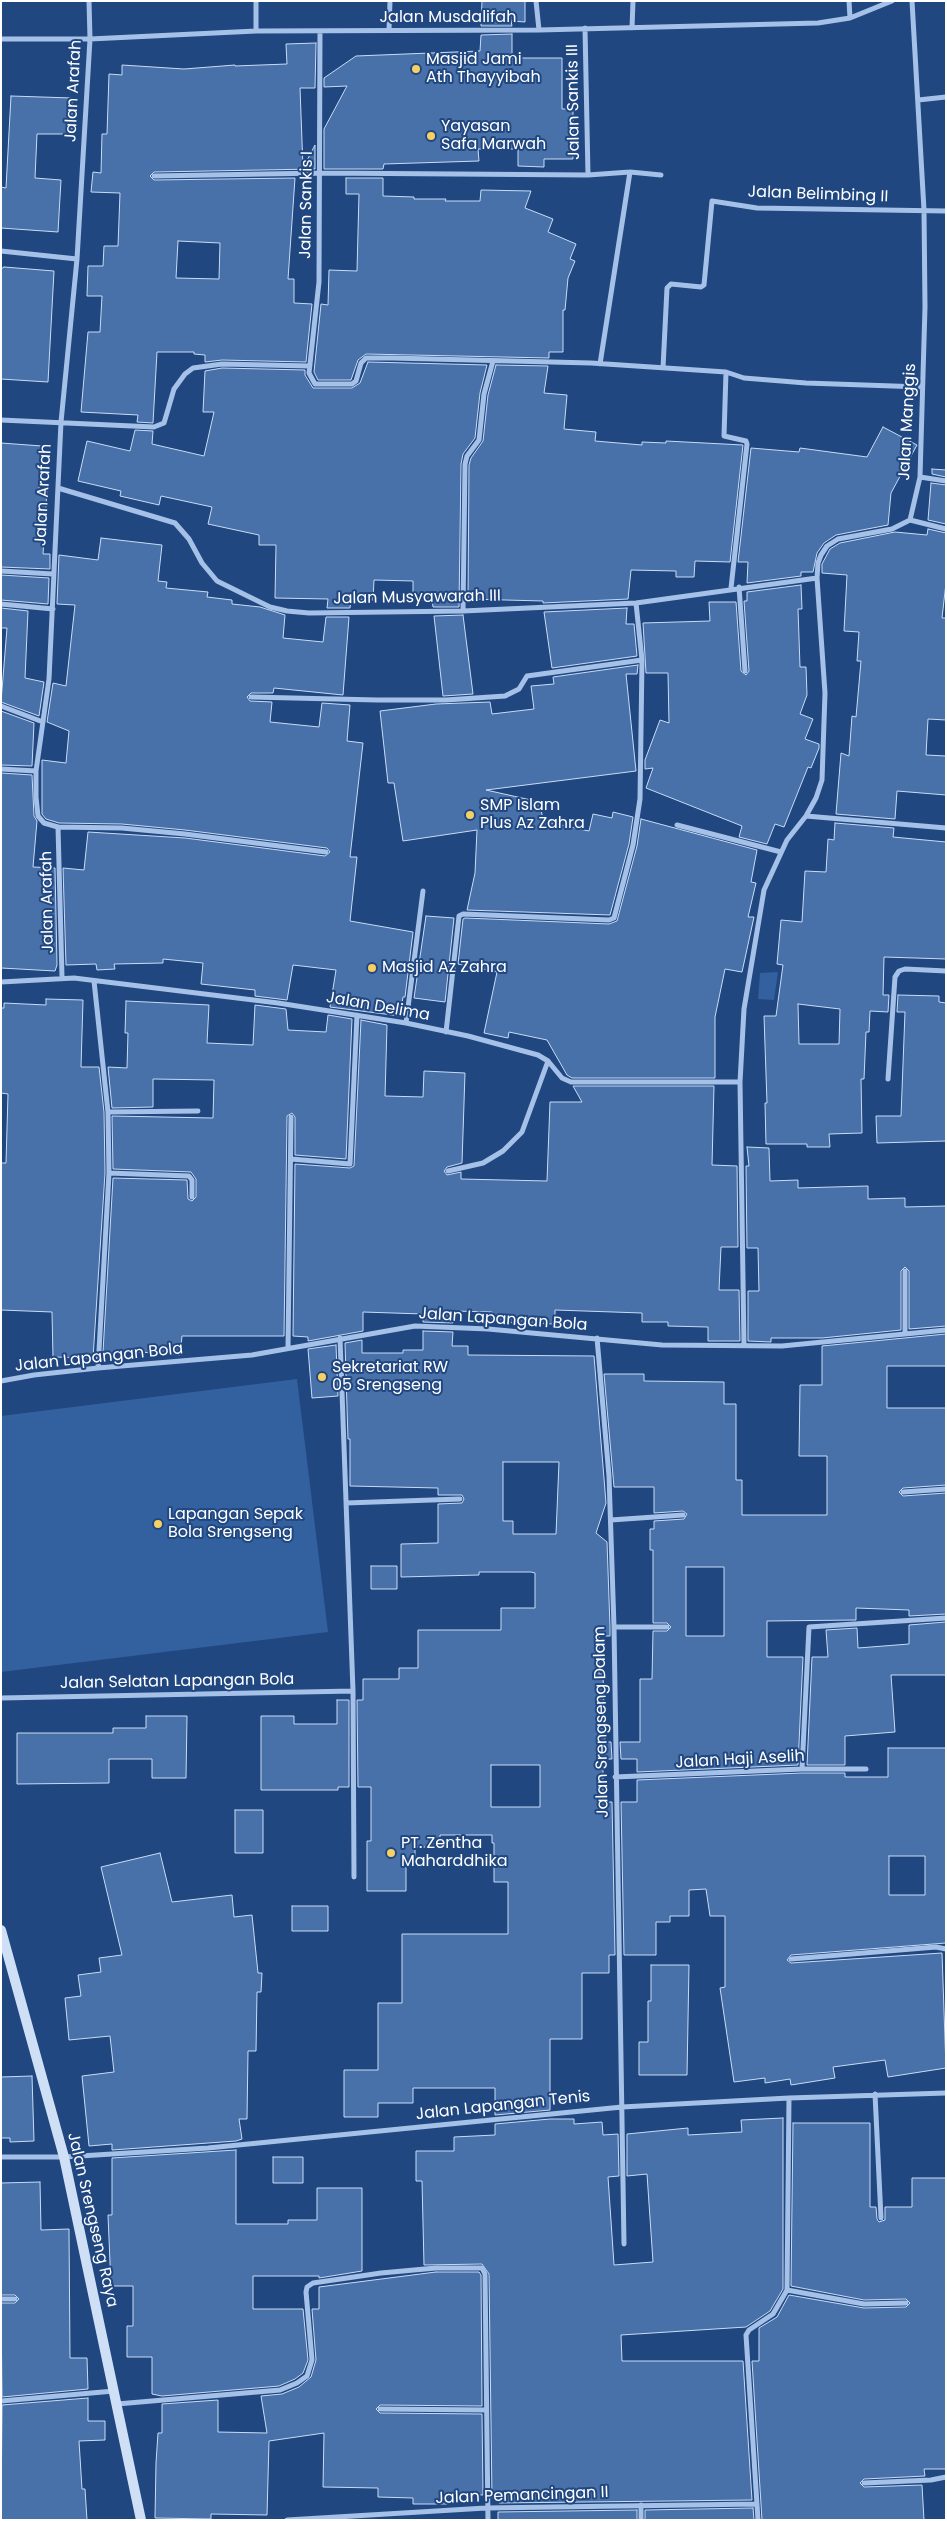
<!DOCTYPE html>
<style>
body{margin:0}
#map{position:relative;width:947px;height:2521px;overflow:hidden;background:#204780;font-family:Poppins,sans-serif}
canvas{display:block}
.frame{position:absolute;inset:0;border:2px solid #fff;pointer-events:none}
</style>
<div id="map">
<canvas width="947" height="2521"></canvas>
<div class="frame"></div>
</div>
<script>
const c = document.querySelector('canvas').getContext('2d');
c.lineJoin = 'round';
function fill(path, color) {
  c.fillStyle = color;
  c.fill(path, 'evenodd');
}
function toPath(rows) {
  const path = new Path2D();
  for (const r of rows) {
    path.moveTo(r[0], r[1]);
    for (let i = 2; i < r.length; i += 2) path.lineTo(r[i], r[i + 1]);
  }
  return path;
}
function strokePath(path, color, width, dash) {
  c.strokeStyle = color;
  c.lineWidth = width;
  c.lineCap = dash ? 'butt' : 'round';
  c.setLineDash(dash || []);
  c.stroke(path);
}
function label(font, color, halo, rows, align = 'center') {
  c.font = font + ' Poppins,sans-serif';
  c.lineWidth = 4;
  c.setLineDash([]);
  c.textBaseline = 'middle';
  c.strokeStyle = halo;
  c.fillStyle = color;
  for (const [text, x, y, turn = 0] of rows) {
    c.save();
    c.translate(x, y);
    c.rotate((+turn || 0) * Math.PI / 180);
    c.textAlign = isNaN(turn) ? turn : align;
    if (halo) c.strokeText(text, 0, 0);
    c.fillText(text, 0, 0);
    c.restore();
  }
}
const green = toPath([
 [778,972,774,1000,758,999,760,973],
 [297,1379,328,1632,1,1672,1,1416]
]);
const building = toPath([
 [482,1,525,1,525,22,511,21,512,26,481,26,482,1],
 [512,34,512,58,562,58,562,109,573,109,573,159,544,159,544,167,518,166,518,149,478,149,479,161,384,164,383,169,324,169,324,129,347,86,324,87,324,78,356,56,480,51,481,35,512,34],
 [316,43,315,88,300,88,303,168,315,145,315,169,154,172,150,176,154,180,295,178,288,279,294,279,294,303,312,304,306,362,222,360,205,362,205,355,194,354,194,352,157,352,153,423,137,422,138,415,81,412,88,332,100,332,102,296,87,296,88,266,103,266,104,246,118,246,120,193,91,192,93,172,101,173,102,134,107,134,109,74,122,75,122,65,184,69,235,65,235,66,287,64,286,44,316,43],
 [178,241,220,243,219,279,176,278,178,241],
 [11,96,72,98,72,134,37,134,35,178,61,180,58,232,1,228,1,187,6,188,11,96],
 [346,178,383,178,383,196,414,197,414,199,446,199,445,201,480,201,481,190,531,191,525,208,553,219,548,232,576,244,570,259,575,261,568,278,565,310,563,310,563,352,549,352,549,358,366,354,358,360,351,380,318,380,314,372,321,304,328,305,329,270,357,271,359,194,346,194,346,178],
 [4,267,54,271,48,382,1,379,1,269,4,267],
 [368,362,487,365,480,393,475,438,463,454,461,464,459,607,433,607,432,600,413,600,413,581,374,580,373,600,351,599,350,608,327,608,328,599,275,598,276,545,259,545,259,535,208,524,212,507,161,496,159,505,120,496,121,491,78,481,87,441,130,451,135,430,153,431,152,444,204,456,214,412,203,412,205,371,222,368,305,370,305,375,313,388,352,388,360,383,368,362],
 [496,365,548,366,544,393,567,395,564,429,596,432,595,441,642,445,642,442,666,443,666,441,743,445,730,562,695,561,694,577,676,577,676,571,631,570,628,599,543,603,543,601,468,599,469,465,471,458,483,441,488,395,496,365],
 [883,427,917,445,891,493,888,525,836,535,824,543,817,553,813,572,801,572,801,576,747,583,748,562,738,562,751,448,799,452,800,448,867,457,883,427],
 [1,443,42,446,39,489,47,490,43,554,50,554,50,569,1,567,1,443],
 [932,469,946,470,946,477,932,474,932,469],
 [931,483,946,485,946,524,928,520,931,483],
 [928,529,946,533,946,583,942,618,946,618,946,720,928,719,926,755,946,756,946,795,897,791,895,819,836,814,841,753,849,756,852,716,856,717,861,661,857,661,859,632,844,631,847,575,822,573,822,564,830,549,840,543,895,532,927,535,928,529],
 [101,538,162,545,158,581,167,582,166,588,208,592,207,597,232,600,232,604,260,607,285,615,283,638,323,642,326,617,349,617,343,695,274,688,273,693,251,693,247,697,250,701,272,702,270,722,319,727,322,703,350,705,347,741,363,743,350,857,357,857,350,921,413,932,405,997,403,997,400,1016,330,1007,336,970,293,965,287,1000,255,996,255,990,201,984,203,963,163,959,163,963,114,964,115,969,97,970,96,964,66,965,63,868,84,870,88,832,185,838,325,856,330,852,327,848,185,830,122,824,59,823,46,819,42,814,42,760,66,763,69,731,47,722,53,683,66,686,75,605,57,604,59,555,98,560,101,538],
 [1,575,49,578,48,604,1,600,1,575],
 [801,585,802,609,798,609,800,667,806,667,807,695,800,714,813,719,805,739,819,744,819,748,811,768,808,767,784,827,775,824,767,844,739,837,742,826,646,788,653,768,645,769,645,760,660,720,669,723,668,673,646,673,643,623,710,621,709,602,736,602,741,671,746,675,749,671,744,601,747,601,747,592,801,585],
 [1,608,28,611,25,678,44,682,39,716,1,702,7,628,1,628,1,608],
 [627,608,626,624,634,624,637,656,552,668,544,612,627,608],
 [463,615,473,694,443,696,434,616,463,615],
 [638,665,637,674,626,674,636,771,486,790,540,802,543,821,589,831,593,814,612,818,613,812,633,817,629,844,610,915,467,910,475,873,477,830,403,841,394,783,388,783,380,711,436,704,490,702,492,714,534,709,531,686,554,684,553,677,638,665],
 [1,711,34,723,32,766,1,765,1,711],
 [1,773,32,775,34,816,37,821,33,867,55,868,57,965,55,971,1,968,1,773],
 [641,819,757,850,751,882,756,883,748,917,754,917,742,972,725,969,715,1017,715,1078,572,1078,567,1075,547,1040,509,1032,508,1038,484,1033,497,972,458,964,463,919,465,918,609,924,617,921,637,846,641,819],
 [835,823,894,828,893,837,946,842,946,959,884,957,883,995,889,995,888,1012,870,1011,869,1032,866,1032,864,1079,861,1079,862,1133,829,1134,830,1147,807,1147,807,1144,766,1144,765,1103,767,1103,764,1016,776,1016,783,965,777,964,781,920,802,922,805,871,826,872,828,839,834,840,835,823],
 [798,1004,840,1009,839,1044,799,1044,798,1004],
 [426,916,454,918,445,1002,414,998,426,916],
 [898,995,939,996,939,1002,946,1003,946,1141,877,1143,876,1116,901,1116,905,1012,897,1012,898,995],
 [46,999,83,1000,81,1067,99,1067,104,1112,105,1173,93,1358,53,1357,52,1312,1,1310,1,1163,6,1163,8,1094,1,1093,1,1008,4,1008,4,1003,46,1005,46,999],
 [126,1001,209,1005,207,1043,253,1045,255,1005,286,1009,288,1030,326,1032,328,1015,352,1019,346,1159,295,1155,295,1117,292,1113,287,1116,284,1336,182,1336,180,1355,127,1351,127,1353,103,1352,113,1178,187,1180,188,1199,192,1201,196,1197,196,1179,191,1172,113,1169,112,1116,213,1118,214,1080,153,1079,153,1107,112,1108,108,1067,127,1068,128,1033,125,1033,126,1001],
 [361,1020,387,1025,385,1096,423,1097,424,1071,465,1073,462,1163,447,1167,444,1171,447,1175,461,1172,461,1179,547,1181,550,1102,582,1102,573,1086,714,1086,712,1165,737,1166,738,1247,721,1247,719,1290,739,1290,740,1341,708,1341,708,1327,668,1326,668,1322,642,1322,642,1313,555,1310,555,1324,492,1322,492,1312,453,1311,453,1323,423,1322,423,1314,363,1312,363,1331,308,1341,308,1337,293,1336,295,1164,350,1168,354,1166,361,1020],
 [747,1147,769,1148,770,1181,798,1180,798,1188,868,1186,868,1199,905,1198,905,1207,946,1206,946,1326,909,1329,909,1271,905,1267,901,1271,901,1330,822,1338,771,1338,771,1342,748,1341,748,1291,759,1291,758,1248,747,1248,746,1166,749,1166,747,1147],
 [423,1331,453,1332,452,1346,468,1346,468,1355,594,1356,606,1503,596,1533,607,1542,610,1627,610,1636,599,1636,599,1674,603,1674,605,1742,611,1742,612,1759,603,1759,603,1802,612,1802,615,1955,609,1955,609,1973,582,1973,582,2039,550,2039,550,2110,495,2115,495,2088,413,2088,413,2103,378,2103,378,2117,344,2117,344,2070,378,2070,378,2003,402,2003,402,1934,508,1934,508,1882,494,1882,494,1843,492,1843,492,1835,440,1835,440,1847,415,1847,415,1865,406,1865,406,1891,367,1891,367,1841,371,1841,371,1787,358,1787,357,1700,363,1700,363,1679,399,1679,399,1668,418,1668,418,1630,501,1630,501,1608,535,1608,535,1573,531,1572,479,1572,479,1575,401,1577,401,1544,438,1543,438,1504,462,1503,464,1499,462,1495,438,1495,438,1488,350,1486,350,1439,348,1439,345,1343,362,1340,362,1353,403,1353,403,1350,423,1350,423,1331],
 [503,1462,559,1462,556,1534,513,1534,513,1521,503,1521,503,1462],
 [491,1765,540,1765,540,1807,491,1807,491,1765],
 [946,1334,946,1366,887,1366,887,1408,946,1408,946,1485,903,1488,899,1492,903,1496,946,1493,946,1614,909,1616,909,1610,856,1608,856,1620,767,1621,767,1657,803,1657,798,1765,637,1772,637,1759,621,1759,620,1742,640,1742,640,1679,652,1679,653,1631,667,1631,671,1627,667,1623,653,1623,653,1550,650,1550,650,1529,654,1529,654,1521,684,1519,687,1514,683,1511,654,1513,654,1487,614,1487,604,1374,644,1374,644,1381,724,1382,724,1404,736,1404,736,1480,742,1480,742,1515,827,1515,827,1456,799,1456,800,1385,822,1385,822,1346,946,1334],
 [686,1567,724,1567,724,1636,686,1636,686,1567],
 [336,1345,338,1396,312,1398,308,1349,336,1345],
 [371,1566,397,1566,397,1589,371,1589,371,1566],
 [946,1622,946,1675,891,1675,895,1732,845,1736,845,1765,807,1765,812,1657,828,1657,826,1630,857,1628,858,1648,909,1644,909,1625,946,1622],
 [337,1700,349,1700,349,1787,338,1787,338,1790,261,1790,261,1716,294,1716,294,1724,337,1724,337,1700],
 [146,1716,187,1716,186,1778,152,1778,152,1759,109,1759,109,1783,17,1784,17,1733,113,1733,113,1728,146,1728,146,1716],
 [888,1748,946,1748,946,1943,791,1955,787,1960,791,1963,942,1953,946,2068,888,2077,885,2060,833,2067,835,2078,791,2085,790,2079,765,2083,765,2078,734,2082,720,1988,725,1987,725,1916,710,1916,706,1889,689,1890,689,1916,670,1916,670,1922,656,1922,656,1955,624,1955,621,1802,637,1802,637,1780,802,1773,845,1773,845,1777,888,1777,888,1748],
 [889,1856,925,1856,925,1895,889,1895,889,1856],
 [235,1810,263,1810,263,1853,235,1853,235,1810],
 [160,1853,172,1902,232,1895,234,1917,252,1915,258,1973,262,1973,261,1992,257,1992,256,2051,248,2051,247,2119,239,2119,242,2139,236,2141,112,2150,112,2144,89,2146,82,2076,114,2072,110,2036,69,2040,65,1998,81,1996,78,1975,101,1972,99,1958,122,1955,101,1867,160,1853],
 [292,1906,328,1906,328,1931,292,1931,292,1906],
 [651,1965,689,1965,687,2075,639,2075,639,2042,648,2042,648,2001,651,2001,651,1965],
 [32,2076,34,2141,10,2142,10,2138,1,2138,1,2077,32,2076],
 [783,2118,783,2289,770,2311,746,2327,621,2335,622,2361,743,2361,752,2500,499,2503,499,2498,492,2498,489,2274,482,2264,424,2265,422,2181,416,2181,416,2151,454,2151,454,2137,495,2135,495,2124,550,2119,574,2119,574,2124,602,2122,603,2135,618,2134,619,2176,608,2177,614,2265,653,2262,647,2174,627,2176,627,2134,688,2128,688,2135,742,2132,741,2120,783,2118],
 [793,2123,870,2123,870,2207,876,2207,877,2219,879,2222,885,2220,885,2207,912,2207,912,2178,946,2178,946,2469,924,2469,925,2476,864,2479,860,2483,864,2487,922,2485,924,2520,762,2520,752,2361,759,2361,759,2328,777,2317,789,2295,864,2308,906,2307,910,2303,906,2299,864,2300,791,2286,793,2123],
 [236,2150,236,2224,288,2224,288,2220,317,2220,317,2188,362,2188,362,2271,319,2278,319,2276,253,2276,253,2309,303,2309,308,2360,303,2373,295,2379,279,2386,162,2396,152,2394,152,2357,127,2357,127,2326,133,2326,133,2286,111,2286,108,2215,112,2215,112,2158,236,2150],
 [273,2157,303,2157,303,2183,273,2183,273,2157],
 [40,2182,41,2230,69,2229,70,2358,87,2358,88,2389,2,2397,1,2303,15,2303,19,2299,15,2295,1,2295,1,2183,40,2182],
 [436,2272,479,2272,481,2275,482,2406,380,2405,376,2409,380,2413,482,2414,483,2495,448,2494,447,2504,413,2504,413,2498,378,2497,378,2488,323,2487,324,2433,269,2441,267,2515,211,2514,211,2519,155,2518,156,2463,158,2433,162,2433,162,2404,218,2400,218,2432,267,2433,261,2396,282,2394,299,2387,311,2377,316,2360,312,2309,319,2309,319,2287,436,2272],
 [88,2398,88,2421,105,2421,105,2440,79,2441,82,2489,85,2489,87,2520,1,2520,2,2405,88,2398],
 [753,2508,754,2520,645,2520,645,2510,753,2508],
 [637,2510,637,2520,498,2520,498,2512,637,2510]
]);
const street = toPath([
 [536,1,539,30],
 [849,1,850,18],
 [585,28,588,175],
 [632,28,633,1],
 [389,30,390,1],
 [256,31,256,1],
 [320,31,319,282,309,373,315,384,352,384,356,381,361,363,366,358,392,358,591,363,726,372,744,378,806,383,922,387],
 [1,39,90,39,256,31,539,30,818,23,850,18,892,1],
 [918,100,946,97],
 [630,172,661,175],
 [154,176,320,173,588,175,630,172,600,364],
 [1,251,77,259],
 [663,368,667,288,671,284,701,287,704,285,712,201,757,208,946,211],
 [726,372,724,436,746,441,747,444,731,588],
 [1,420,154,427,164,423,174,389,185,374,193,368,222,364,310,366],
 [920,477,946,481],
 [58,488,175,523,189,539,202,563,217,581,270,607,287,611,309,613,463,611,636,603,817,578],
 [910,520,946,529],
 [1,571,53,574],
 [739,587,745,671],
 [1,604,53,609],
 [463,611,465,464,467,456,479,440,484,394,493,361],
 [251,697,377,700,446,700,505,696,519,689,527,676,642,660],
 [1,706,43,722],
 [1,769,36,771],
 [806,816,946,828],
 [677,825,781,852],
 [58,827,122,828,185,834,326,852],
 [62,977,58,827,44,823,38,816,36,797,36,771,49,679,61,422,77,259,90,39,89,1],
 [94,981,108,1112,109,1173,98,1368],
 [1,982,74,978,278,1003,406,1023,468,1036,538,1055,548,1061,562,1078,571,1082,740,1082],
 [406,1023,423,891],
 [446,1032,459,916,463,914,609,920,614,918,633,845,640,799,642,660,636,603],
 [888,1079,895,977,899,971,905,969,946,971],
 [108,1112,198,1111],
 [291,1159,350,1164,357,1015],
 [448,1171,483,1163,503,1151,522,1132,548,1061],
 [109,1173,189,1176,192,1180,192,1197],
 [905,1271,905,1333],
 [340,1338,353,1691,354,1877],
 [597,1338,609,1476,614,1627,624,2244],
 [744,1345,740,1082,744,1009,764,890,787,840,806,816,816,798,822,780,825,693,817,578,818,563,821,555,827,546,838,539,892,529,910,520,920,477,925,307,924,210,912,1],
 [288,1348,291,1117],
 [1,1381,34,1375,98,1368,252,1355,415,1326,488,1329,662,1345,782,1346,946,1330],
 [903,1492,946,1489],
 [346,1503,460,1499],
 [611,1520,683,1515],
 [614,1627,667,1627],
 [1,1698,353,1691],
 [802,1769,809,1627,946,1618],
 [615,1777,802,1769,866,1769],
 [791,1959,936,1947,946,1949],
 [875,2094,881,2218],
 [1,2157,64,2157,208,2148,622,2107,789,2098,946,2093],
 [787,2290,864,2304,906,2303],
 [1,2299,15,2299],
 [1,2401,114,2391],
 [117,2404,280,2390,297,2383,307,2376,312,2360,306,2292,307,2287,313,2283,381,2273,436,2268,482,2268,485,2274,488,2520],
 [380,2409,486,2410],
 [864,2483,931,2480,946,2477],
 [287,2520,486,2508,757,2504],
 [641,2520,641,2505],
 [758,2520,746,2335,749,2330,773,2314,787,2290,789,2098]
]);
const secondary = toPath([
 [1,1930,64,2157,141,2520]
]);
const markers = [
 [416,69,5,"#f6d065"],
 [431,136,5,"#f6d065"],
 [470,815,5,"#f6d065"],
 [372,968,5,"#f6d065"],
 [322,1377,5,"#f6d065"],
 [158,1524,5,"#f6d065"],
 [391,1853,5,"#f6d065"]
];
const streetNames = [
 ["Jalan Musdalifah",448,18],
 ["Jalan Arafah",74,91,-87],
 ["Jalan Sankis III",574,102,-91],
 ["Jalan Belimbing II",818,195,2],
 ["Jalan Sankis I",307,205,-89],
 ["Jalan Manggis",908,422,-87],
 ["Jalan Arafah",44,495,-87],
 ["Jalan Musyawarah III",417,598,-1],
 ["Jalan Arafah",48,902,-91],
 ["Jalan Delima",378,1007,10],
 ["Jalan Lapangan Bola",503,1320,4],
 ["Jalan Lapangan Bola",99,1358,-6],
 ["Jalan Selatan Lapangan Bola",177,1682,-1],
 ["Jalan Srengseng Dalam",602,1722,-91],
 ["Jalan Haji Aselih",740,1760,-3],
 ["Jalan Lapangan Tenis",503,2106,-6],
 ["Jalan Srengseng Raya",92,2220,77],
 ["Jalan Pemancingan II",522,2496,-2]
];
const poiNames = [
 ["Masjid Jami",426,60],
 ["Ath Thayyibah",426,78],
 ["Yayasan",441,127],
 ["Safa Marwah",441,145],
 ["SMP Islam",480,806],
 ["Plus Az Zahra",480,824],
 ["Masjid Az Zahra",382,968],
 ["Sekretariat RW",332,1368],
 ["05 Srengseng",332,1386],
 ["Lapangan Sepak",168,1515],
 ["Bola Srengseng",168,1533],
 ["PT. Zentha",401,1844],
 ["Maharddhika",401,1862]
];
fill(green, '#33609e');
fill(building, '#4870a9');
strokePath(building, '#c8dcf6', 1);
strokePath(street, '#a5c1e8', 5);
strokePath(secondary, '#cfdff6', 10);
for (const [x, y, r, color] of markers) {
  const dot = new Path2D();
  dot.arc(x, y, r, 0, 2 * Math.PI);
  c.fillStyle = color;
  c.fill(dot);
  strokePath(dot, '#204780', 2);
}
label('16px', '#fff', '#204780', streetNames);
label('16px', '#fff', '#204780', poiNames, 'left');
</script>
